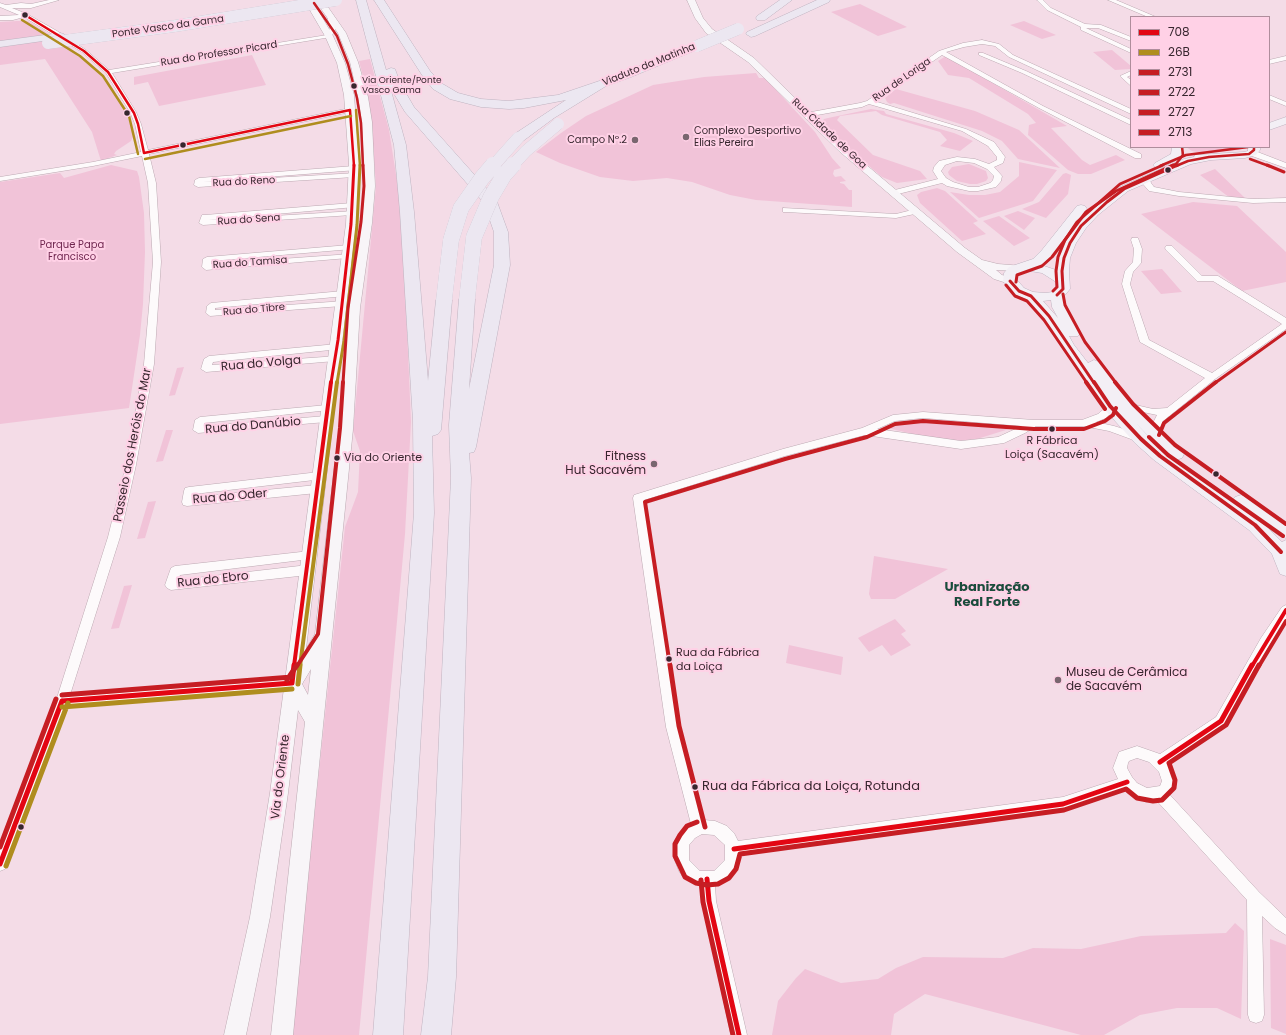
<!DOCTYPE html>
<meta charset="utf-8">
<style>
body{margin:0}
#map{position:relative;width:1286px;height:1035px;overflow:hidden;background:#f4dce7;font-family:Poppins,sans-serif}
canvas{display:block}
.legend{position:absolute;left:1130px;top:16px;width:140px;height:132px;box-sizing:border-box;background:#ffd1e6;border:1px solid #af8d9c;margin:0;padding:5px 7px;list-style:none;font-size:12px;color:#37262e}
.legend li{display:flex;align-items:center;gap:8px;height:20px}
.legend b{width:20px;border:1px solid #af8d9c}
</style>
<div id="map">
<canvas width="1286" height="1035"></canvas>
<ul class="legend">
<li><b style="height:5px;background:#e30613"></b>708</li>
<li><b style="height:5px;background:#af8d1e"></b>26B</li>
<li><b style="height:5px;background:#c61d23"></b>2731</li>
<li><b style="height:5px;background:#c61d23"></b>2722</li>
<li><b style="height:5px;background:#c61d23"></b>2727</li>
<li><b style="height:5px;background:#c61d23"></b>2713</li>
</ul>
</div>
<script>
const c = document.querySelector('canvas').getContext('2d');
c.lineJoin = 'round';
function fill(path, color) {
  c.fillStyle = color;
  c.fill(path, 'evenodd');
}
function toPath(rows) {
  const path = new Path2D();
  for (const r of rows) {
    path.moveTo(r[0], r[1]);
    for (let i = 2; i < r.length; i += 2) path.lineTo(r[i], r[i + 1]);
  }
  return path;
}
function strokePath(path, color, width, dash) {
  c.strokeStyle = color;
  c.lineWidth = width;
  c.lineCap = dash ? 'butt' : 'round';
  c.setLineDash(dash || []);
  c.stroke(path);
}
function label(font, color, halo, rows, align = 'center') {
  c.font = font + ' Poppins,sans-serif';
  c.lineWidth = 4;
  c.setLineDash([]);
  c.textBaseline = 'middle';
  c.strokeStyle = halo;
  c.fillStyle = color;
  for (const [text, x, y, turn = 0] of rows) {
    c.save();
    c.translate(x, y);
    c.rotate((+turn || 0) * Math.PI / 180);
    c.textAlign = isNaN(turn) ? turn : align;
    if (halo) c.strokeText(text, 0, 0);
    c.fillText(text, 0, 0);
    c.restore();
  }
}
const green = toPath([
 [860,4,907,27,878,36,831,12],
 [17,21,28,21,67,45,90,64,112,87,126,112,134,135,131,141,116,151,114,154,117,155,101,161,92,132,45,59,0,65,0,22],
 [1024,21,1056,35,1042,39,1010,25],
 [1112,50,1131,66,1131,69,1115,70,1093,52],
 [252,55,266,85,159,106,148,82,134,85,134,77],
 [946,56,1067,126,1051,128,1082,160,1090,165,1116,155,1125,160,1091,174,1078,174,1068,170,1028,135,1029,125,1036,123,1028,114,969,78,948,75,938,61],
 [370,59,389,130,402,213,411,422,405,534,359,1035,291,1035,345,527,358,492,360,451,353,431,376,186,372,132,367,92,359,61],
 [756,73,759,78,765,78,815,132,832,158,841,168,834,170,833,174,835,177,841,176,846,181,840,182,840,183,844,184,849,190,852,190,852,207,756,200,730,195,692,182,667,178,633,181,600,177,560,163,536,152,561,133,586,116,653,85,704,77],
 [896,89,975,111,1019,130,1060,168,1018,159,1002,141,982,131,894,103,890,104,887,102,885,98],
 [871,109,884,111,886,114,954,133,973,141,960,151,940,146,947,140,940,132,882,115,876,111,840,116,837,120,873,155,920,171,927,179,897,183,882,177,823,127,821,123,824,119,828,118],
 [1186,147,1244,147,1238,150,1201,153,1192,151],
 [1019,162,1057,170,1033,201,979,218,950,192,969,195,985,195,1000,192,1019,176],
 [969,164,986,171,988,178,986,181,977,184,970,184,957,181,949,175,948,172,952,167],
 [111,165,137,171,139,177,144,213,145,252,143,304,140,335,129,408,0,424,0,182,60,173,64,178],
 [1215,169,1245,198,1230,198,1200,175],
 [1066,173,1071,175,1068,194,1046,218,1022,209,1039,202,1063,174],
 [937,188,945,191,978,221,973,223,986,234,962,241,920,203,917,195,921,192],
 [1193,202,1237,206,1286,252,1286,282,1242,291,1141,214],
 [1018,211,1035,218,1024,230,1004,216],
 [999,216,1030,238,1014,246,983,221],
 [1162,269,1182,292,1161,294,1141,271],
 [184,367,175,395,169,396,177,368],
 [926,421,976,425,1009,429,977,439,955,441,931,438,887,428,905,424],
 [166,430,173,430,163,461,156,462],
 [156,501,145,538,137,539,148,502],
 [874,556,948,569,895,599,871,599,869,594],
 [132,585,119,628,111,629,124,586],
 [895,619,906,631,901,634,911,645,891,656,882,645,869,652,858,638],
 [789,645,843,657,841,675,786,663],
 [1235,923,1244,931,1241,1019,1217,1008,1177,1008,1140,1015,1104,1035,1081,1035,925,994,894,1014,891,1035,772,1035,778,1001,796,978,805,969,841,983,878,979,896,968,923,957,1003,958,1033,948,1081,949,1141,936,1226,933],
 [1270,939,1286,945,1286,1034,1271,1028]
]);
const street = toPath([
 [49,0,59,0,31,8,12,8,27,14,57,31,86,50,109,70,327,35,330,28,327,15,330,13,333,15,336,28,331,37,112,73,136,112,141,124,148,150,350,108,353,110,350,112,149,154,156,183,161,262,154,364,136,465,120,537,70,695,292,677,296,679,298,683,296,687,292,689,66,706,7,864,5,869,0,871,0,845,56,701,108,537,126,465,144,364,153,262,148,183,142,156,93,166,0,181,0,177,93,162,141,152,135,124,130,112,106,73,82,52,24,17,13,20,0,20,0,16,19,15,0,7,0,3,6,5,21,3,31,4,49,0],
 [1037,0,1043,0,1051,8,1085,24,1101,25,1131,37,1131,41,1098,28,1086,28,1131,49,1131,53,1081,30,1081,27,1047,10,1037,0],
 [1108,0,1116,0,1156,17,1148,17,1108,0],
 [982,40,999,44,1013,55,1131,109,1131,114,1009,57,995,46,982,44,964,47,946,52,1043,106,1141,154,1141,158,1135,158,1039,108,942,55,874,101,966,129,994,142,1005,157,1003,163,994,167,1002,176,1001,181,996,187,978,191,969,191,947,186,942,183,894,195,891,195,891,191,938,179,933,171,934,167,939,161,957,157,975,159,989,164,997,160,997,157,988,146,962,131,869,104,862,107,806,117,803,115,806,113,860,103,867,101,939,51,963,43,982,40],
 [957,161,974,163,987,169,994,176,993,180,990,183,978,187,969,187,953,182,946,178,941,171,945,165,957,161],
 [979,53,983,53,1026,71,1131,120,1131,125,1022,73,979,55,979,53],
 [1286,56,1286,60,1269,64,1269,60,1286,56],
 [1131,71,1131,75,1127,77,1131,80,1131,86,1120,76,1131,71],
 [1269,95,1286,102,1286,106,1269,99,1269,95],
 [1249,151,1255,151,1286,163,1286,168,1249,155,1249,151],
 [354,166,358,168,357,170,202,182,357,173,358,175,354,177,198,187,194,185,195,180,199,178,354,166],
 [1143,177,1149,177,1151,183,1154,187,1179,192,1253,199,1286,198,1286,202,1253,203,1179,196,1149,191,1143,184,1143,177],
 [352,203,356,205,355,207,208,220,355,211,355,215,352,215,203,225,199,223,202,215,205,215,352,203],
 [783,208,896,214,916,209,920,211,919,213,896,218,786,212,783,212,783,208],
 [1132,238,1138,238,1142,249,1141,263,1133,272,1130,284,1149,340,1212,373,1282,324,1213,281,1197,281,1166,250,1165,248,1166,246,1172,246,1202,276,1218,276,1286,318,1286,329,1215,379,1163,421,1157,435,1153,437,1148,433,1157,415,1124,408,1122,406,1124,404,1127,403,1153,409,1167,408,1205,378,1140,342,1122,284,1125,271,1133,262,1134,249,1131,240,1132,238],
 [349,245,352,245,352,249,211,261,211,264,351,254,352,256,348,258,206,270,202,267,203,259,207,257,349,245],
 [343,291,346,292,347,294,346,296,215,308,215,310,345,301,346,303,342,306,210,316,206,313,207,306,211,303,343,291],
 [337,344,342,347,340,349,213,362,212,365,338,356,340,358,338,360,335,361,206,372,201,369,204,359,209,356,337,344],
 [1110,403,1115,406,1111,413,1106,418,1096,422,1114,426,1143,435,1144,438,1143,441,1139,442,1109,431,1083,426,1036,426,1025,433,1004,443,961,449,865,435,785,456,644,500,680,727,704,820,715,821,727,826,734,833,738,841,1063,797,1118,779,1113,768,1119,752,1137,746,1160,754,1216,717,1261,638,1282,607,1286,605,1286,620,1269,646,1226,725,1170,763,1176,781,1175,787,1170,795,1259,892,1286,918,1286,935,1275,928,1262,916,1264,1015,1262,1021,1256,1023,1250,1021,1248,1015,1247,900,1157,801,1146,802,1127,793,1124,789,1063,811,740,855,739,863,732,875,725,881,715,885,716,901,747,1035,731,1035,702,901,700,886,683,877,679,871,674,858,674,848,679,836,683,829,691,824,666,727,633,498,634,495,783,449,862,428,893,415,923,412,1034,420,1082,420,1098,414,1104,409,1107,404,1110,403],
 [923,418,1022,426,998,437,961,441,877,429,895,421,923,418],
 [1137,758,1149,762,1159,772,1162,781,1160,786,1147,788,1137,783,1132,777,1127,768,1128,763,1129,761,1137,758],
 [702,834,714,835,725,845,725,860,714,871,700,871,689,860,689,845,695,838,702,834],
 [327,405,332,408,330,410,204,423,204,426,326,416,331,419,326,422,198,433,193,430,195,420,200,417,327,405],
 [319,472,323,473,324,476,323,479,194,494,193,497,317,485,321,486,322,489,321,492,317,493,187,506,183,505,182,502,184,491,185,488,189,487,319,472],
 [310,551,314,552,316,555,314,558,310,559,180,575,178,580,308,565,312,567,314,570,312,573,308,575,171,590,167,588,165,585,171,568,175,566,310,551]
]);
const secondary = toPath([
 [304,0,312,0,333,36,345,63,354,95,359,164,356,224,306,649,315,634,339,429,348,308,362,223,365,186,362,122,358,97,350,62,338,33,315,0,323,0,346,33,358,62,368,97,372,122,375,186,372,223,360,308,353,429,315,805,293,1035,271,1035,305,722,298,710,288,793,270,917,246,1035,224,1035,250,917,270,793,346,224,349,164,344,95,337,63,325,36,304,0],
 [311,669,308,695,302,684,311,669],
 [687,0,695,0,703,18,712,29,754,58,845,147,965,248,982,260,998,264,1023,266,1025,268,1023,270,1019,271,996,270,1002,275,1014,279,1016,281,1014,283,1010,284,994,279,957,252,839,151,748,62,706,33,695,18,687,0]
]);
const primary = toPath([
 [1286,117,1286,124,1269,130,1269,123,1286,117],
 [1172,147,1183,148,1180,158,1163,167,1155,167,1153,165,1155,163,1171,154,1172,147],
 [1248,147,1260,147,1260,150,1256,155,1245,158,1211,160,1191,164,1128,191,1098,215,1086,228,1076,243,1070,258,1069,271,1070,289,1064,296,1066,307,1080,333,1078,336,1069,336,1074,345,1088,363,1094,360,1099,362,1134,404,1182,450,1184,454,1182,458,1176,460,1233,500,1235,497,1241,495,1247,497,1286,522,1286,538,1280,536,1268,528,1282,542,1286,540,1286,576,1280,574,1272,554,1249,530,1154,460,1135,443,1105,410,1063,349,1048,324,1026,299,1014,294,1003,281,1004,273,1009,267,1033,259,1042,250,1077,206,1081,205,1085,206,1087,209,1052,256,1041,265,1056,270,1058,258,1064,243,1077,223,1090,209,1120,187,1184,159,1194,157,1195,155,1244,152,1248,151,1248,147],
 [1030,271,1042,273,1053,280,1056,282,1056,288,1053,292,1045,293,1033,292,1024,288,1017,280,1017,274,1030,271],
 [1051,300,1052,307,1058,318,1043,301,1051,300],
 [1135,422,1153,441,1147,435,1135,422]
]);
const highway = toPath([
 [356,0,366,0,386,70,391,68,395,69,400,83,414,107,496,199,508,232,510,265,476,447,474,452,469,453,471,478,456,977,451,1035,421,1035,428,977,451,478,449,425,459,299,461,296,467,294,473,296,475,299,469,389,494,265,494,232,484,203,405,112,390,87,406,145,414,212,428,381,436,300,438,297,444,295,450,297,452,300,441,430,438,434,432,436,434,513,403,1035,373,1035,414,513,413,421,400,212,394,145,356,0],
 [374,0,384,0,430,71,441,83,458,93,481,99,509,101,558,95,623,73,693,44,701,44,703,46,701,48,631,77,606,86,554,118,523,141,518,142,513,141,512,138,513,135,566,100,524,108,509,109,481,107,450,99,433,89,422,75,374,0],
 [780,0,792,0,765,20,757,20,756,18,757,16,780,0],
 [817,0,830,0,829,2,755,36,751,37,746,34,747,32,817,0],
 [60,33,64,34,65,36,64,38,0,47,0,41,60,33]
]);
const highwayBridgeFar1 = toPath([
 [48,43,175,26,336,0],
 [697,46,738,29],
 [493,166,518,138],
 [512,166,526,151,558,124]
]);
const highwayBridge = toPath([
 [467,299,474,237,491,197,504,175,513,165],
 [444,300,451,240,461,208,482,178,493,165]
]);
const bus1Far3 = toPath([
 [25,15,84,51,108,72,134,113,138,124,144,153],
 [350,110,354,166],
 [144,153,350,110]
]);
const bus1Far2 = toPath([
 [331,383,338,340,351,224,354,165]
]);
const bus1Far1 = toPath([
 [294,666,331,382],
 [1252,666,1286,610]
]);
const bus1 = toPath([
 [292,683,294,665],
 [62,701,292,683],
 [1160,762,1221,721,1252,665],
 [734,849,1063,804,1127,782],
 [0,864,62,701],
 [707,879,709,901,739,1035]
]);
const bus2Far3 = toPath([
 [22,20,80,56,103,76,129,116,138,154],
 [356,110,360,166],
 [145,159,351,116]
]);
const bus2Far2 = toPath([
 [337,383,344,341,357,225,360,165]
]);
const bus2Far1 = toPath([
 [300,666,337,382]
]);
const bus2 = toPath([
 [298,684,300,665],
 [62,707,292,689],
 [6,866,68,703]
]);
const bus3Far3 = toPath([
 [1250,159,1269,166],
 [1171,166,1176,164,1183,155,1182,147]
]);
const bus3Far2 = toPath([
 [1267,165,1284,172],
 [1016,282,1017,275,1042,266,1052,257,1086,212,1116,191,1173,165],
 [1006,285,1015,296,1027,301,1044,320,1087,383],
 [1215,383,1286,332]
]);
const bus3Far1 = toPath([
 [1086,382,1105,409],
 [1159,435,1164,423,1216,382],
 [1149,437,1168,455,1283,536],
 [670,666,645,502,785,459,867,437,895,424,923,421,1034,429,1084,429,1105,421,1113,415,1116,408],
 [1259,666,1286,621]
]);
const bus3 = toPath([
 [670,665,679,726,705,827],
 [697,822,687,826,680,835,675,844,675,856,685,877,696,883,707,885,718,884,729,878,736,869,740,854,1064,810,1126,789,1137,798,1153,801,1162,800,1174,788,1175,780,1169,763,1226,725,1259,665],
 [701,880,703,902,733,1035]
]);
const bus4Far2 = toPath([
 [1176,166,1188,161,1209,157,1249,154,1254,150,1254,147]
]);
const bus4Far1 = toPath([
 [1010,281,1019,291,1031,296,1049,316,1094,383],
 [1057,295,1063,289,1062,271,1064,258,1070,243,1081,226,1107,202,1124,189,1178,165]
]);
const bus4 = toPath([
 [1094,382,1110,406,1141,439,1160,456,1255,525,1281,552]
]);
const bus5Far3 = toPath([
 [314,3,337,36,348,64,357,98,361,123,363,166]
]);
const bus5Far2 = toPath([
 [343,383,348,308,361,222,364,186,363,165]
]);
const bus5Far1 = toPath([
 [297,666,318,634,340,428,343,382]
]);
const bus5 = toPath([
 [287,680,297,665],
 [62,695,292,677],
 [0,847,56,699]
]);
const bus6Far2 = toPath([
 [1160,166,1186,155,1248,147]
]);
const bus6Far1 = toPath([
 [1053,291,1057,287,1056,271,1058,257,1065,240,1077,222,1120,184,1163,165],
 [1063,294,1065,305,1085,342,1116,383]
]);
const bus6 = toPath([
 [1115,382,1133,404,1175,445,1286,524]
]);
const markers = [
 [25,15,3.5,"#37262e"],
 [354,86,3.5,"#37262e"],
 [127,113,3.5,"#37262e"],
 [686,137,4,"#79666f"],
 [635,140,4,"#79666f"],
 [183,145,3.5,"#37262e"],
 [1168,170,3.5,"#37262e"],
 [1052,429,3.5,"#37262e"],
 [337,458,3.5,"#37262e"],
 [654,464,4,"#79666f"],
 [1216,474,3.5,"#37262e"],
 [669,659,3.5,"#37262e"],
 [1058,680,4,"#79666f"],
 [695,787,3.5,"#37262e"],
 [21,827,3.5,"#37262e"]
];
const farBusnames = [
 ["Via Oriente/Ponte",362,81],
 ["Vasco Gama",362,91]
];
const farStreetnames = [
 ["Ponte Vasco da Gama",168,27,-8],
 ["Rua do Professor Picard",219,54,-9],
 ["Viaduto da Matinha",649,65,-22],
 ["Rua de Loriga",902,80,-35],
 ["Rua Cidade de Goa",829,134,43],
 ["Rua do Reno",244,182,-3],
 ["Rua do Sena",249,220,-4],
 ["Rua do Tamisa",250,263,-4],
 ["Rua do Tibre",254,310,-5]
];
const farPoinames = [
 ["Complexo Desportivo",694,131],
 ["Elias Pereira",694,143],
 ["Campo Nº.2",627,140,"right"]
];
const farParknames = [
 ["Parque Papa",72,245],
 ["Francisco",72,257]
];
const busNames = [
 ["R Fábrica",1052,441,"center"],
 ["Loiça (Sacavém)",1052,455,"center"],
 ["Via do Oriente",344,458],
 ["Rua da Fábrica",676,653],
 ["da Loiça",676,667]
];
const streetNames = [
 ["Rua do Volga",261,364,-5],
 ["Rua do Danúbio",253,426,-5],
 ["Passeio dos Heróis do Mar",133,445,-79],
 ["Rua do Oder",230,497,-5],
 ["Rua do Ebro",213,580,-6],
 ["Via do Oriente",281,777,-83]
];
const poiNames = [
 ["Fitness",646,457],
 ["Hut Sacavém",646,471],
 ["Museu de Cerâmica",1066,673,"left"],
 ["de Sacavém",1066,687,"left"]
];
const neighbourhoodNames = [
 ["Urbanização",987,588],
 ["Real Forte",987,603]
];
const nearBusnames = [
 ["Rua da Fábrica da Loiça, Rotunda",702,787]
];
fill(green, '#f1c3d8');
strokePath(street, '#bca9b2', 1);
strokePath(secondary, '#bca9b2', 1);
strokePath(primary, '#bfb3c0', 1);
strokePath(highway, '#bfb3c0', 1);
fill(street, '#fdfafb');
fill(secondary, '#f8f5f8');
fill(primary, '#f3eff5');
fill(highway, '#ece7f1');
strokePath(highwayBridgeFar1, '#bfb3c0', 12, []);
strokePath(highwayBridge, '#bfb3c0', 16, []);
strokePath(highwayBridgeFar1, '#ece7f1', 12);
strokePath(highwayBridge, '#ece7f1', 16);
strokePath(bus1Far3, '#e30613', 2.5);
strokePath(bus1Far2, '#e30613', 3);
strokePath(bus1Far1, '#e30613', 4);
strokePath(bus1, '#e30613', 5);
strokePath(bus2Far3, '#af8d1e', 2.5);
strokePath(bus2Far2, '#af8d1e', 3);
strokePath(bus2Far1, '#af8d1e', 4);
strokePath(bus2, '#af8d1e', 5);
strokePath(bus3Far3, '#c61d23', 2.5);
strokePath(bus3Far2, '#c61d23', 3);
strokePath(bus3Far1, '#c61d23', 4);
strokePath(bus3, '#c61d23', 5);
strokePath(bus4Far2, '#c61d23', 2.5);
strokePath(bus4Far1, '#c61d23', 3);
strokePath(bus4, '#c61d23', 4);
strokePath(bus5Far3, '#c61d23', 2.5);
strokePath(bus5Far2, '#c61d23', 3);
strokePath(bus5Far1, '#c61d23', 4);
strokePath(bus5, '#c61d23', 5);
strokePath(bus6Far2, '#c61d23', 2.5);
strokePath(bus6Far1, '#c61d23', 3);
strokePath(bus6, '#c61d23', 4);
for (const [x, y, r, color] of markers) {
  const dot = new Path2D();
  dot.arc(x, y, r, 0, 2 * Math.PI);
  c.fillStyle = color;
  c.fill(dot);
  strokePath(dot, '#ffd1e6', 1.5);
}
label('9px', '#37262e', '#ffd1e6', farBusnames, 'left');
label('10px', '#37262e', '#ffd1e6', farStreetnames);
label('10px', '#37262e', '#ffd1e6', farPoinames, 'left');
label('10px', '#712750', '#ffd1e6', farParknames);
label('11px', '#37262e', '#ffd1e6', busNames, 'left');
label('12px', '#37262e', '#ffd1e6', streetNames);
label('12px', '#37262e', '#ffd1e6', poiNames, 'right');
label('bold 13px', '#1a4c3c', '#ffd1e6', neighbourhoodNames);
label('13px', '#37262e', '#ffd1e6', nearBusnames, 'left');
</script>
